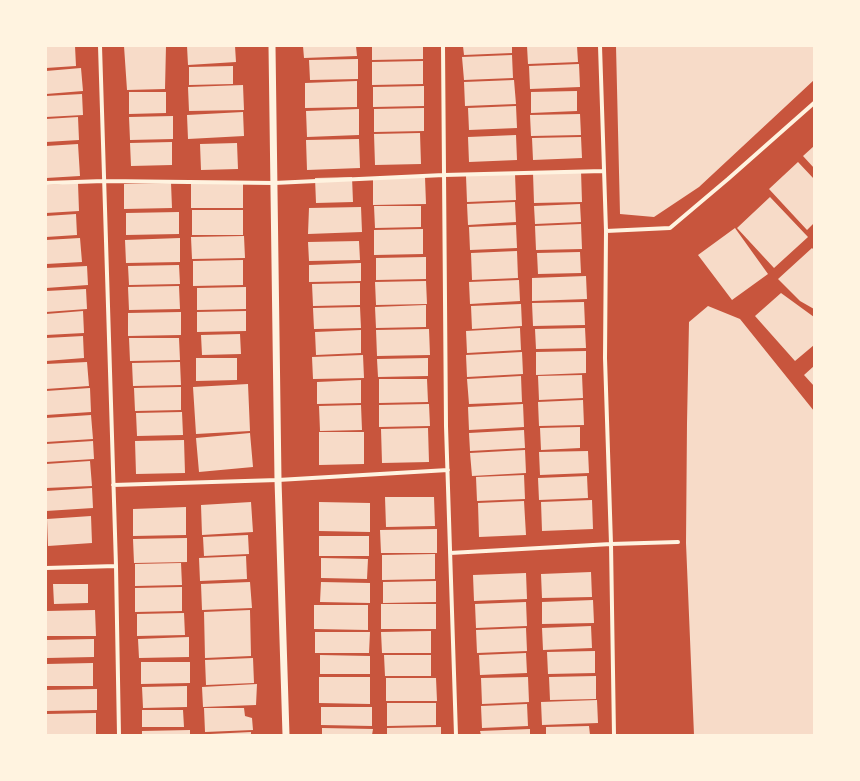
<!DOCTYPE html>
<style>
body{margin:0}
#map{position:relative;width:860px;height:781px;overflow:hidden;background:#c8553d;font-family:Cabin,sans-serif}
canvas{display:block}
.frame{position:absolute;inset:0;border:47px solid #fff3e0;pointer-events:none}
</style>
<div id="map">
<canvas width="860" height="781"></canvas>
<div class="frame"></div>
</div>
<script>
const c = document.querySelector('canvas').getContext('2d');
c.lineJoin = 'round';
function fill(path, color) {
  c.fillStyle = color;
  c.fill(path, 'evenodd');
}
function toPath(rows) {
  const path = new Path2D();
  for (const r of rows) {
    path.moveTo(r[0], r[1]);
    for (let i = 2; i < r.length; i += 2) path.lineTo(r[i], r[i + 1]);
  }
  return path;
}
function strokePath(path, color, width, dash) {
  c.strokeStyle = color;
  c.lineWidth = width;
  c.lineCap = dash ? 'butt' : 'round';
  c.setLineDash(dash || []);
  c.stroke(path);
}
const building = toPath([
 [46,46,75,46,76,66,46,68],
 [124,46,166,46,165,89,127,90],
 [187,46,235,46,236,62,188,65],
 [303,46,356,46,357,56,304,58],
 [372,46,423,46,423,59,372,60],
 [463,46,512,46,512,53,464,55],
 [527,46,577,46,578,62,528,64],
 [616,46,814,46,814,80,699,187,654,217,620,214],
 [512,55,513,78,464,80,462,57],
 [358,59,358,79,310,80,309,60],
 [423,61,423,84,372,85,372,62],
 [579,64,580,87,530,89,529,66],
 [233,66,233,84,189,85,189,67],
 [81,68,83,91,46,94,46,71],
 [514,80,516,104,465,106,464,82],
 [357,81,357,107,305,108,305,83],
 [243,85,244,110,189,111,188,87],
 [424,86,424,106,373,107,373,87],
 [577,91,577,111,531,113,531,92],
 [129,92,166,92,166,113,129,114],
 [82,94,83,115,46,117,46,96],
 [516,106,517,128,469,130,468,108],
 [424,108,424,131,374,132,374,109],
 [359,109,359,135,307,137,306,111],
 [243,112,244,136,188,139,187,115],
 [580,114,581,135,531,136,530,115],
 [173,116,173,139,130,140,129,117],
 [78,117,79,140,46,142,46,119],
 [420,133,421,164,375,165,374,134],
 [516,135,517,160,469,162,468,137],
 [581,137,582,158,533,160,532,138],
 [359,139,360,168,307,170,306,140],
 [172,142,172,165,131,166,130,143],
 [237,143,238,169,201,170,200,144],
 [78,144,80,176,46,178,46,146],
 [814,146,814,168,803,156],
 [798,162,814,179,814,223,807,230,769,189],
 [581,171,582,202,534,203,533,173],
 [515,174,516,200,467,202,466,176],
 [352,177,353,202,316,203,315,178],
 [425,177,426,204,373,205,373,178],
 [78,183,79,211,46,213,46,185],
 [171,183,172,208,124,209,124,184],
 [243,183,243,208,191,208,191,184],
 [770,197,808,237,774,268,737,228],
 [515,202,516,222,468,225,467,204],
 [580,204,581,222,535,224,534,206],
 [374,206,421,206,421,227,375,228],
 [361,207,362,232,308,234,309,208],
 [192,210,243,210,243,235,192,235],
 [179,212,179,234,126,235,126,213],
 [76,214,77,235,46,237,46,216],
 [581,224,582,249,536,250,535,226],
 [516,225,517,248,470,250,469,227],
 [735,228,768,274,732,300,698,255],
 [423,229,423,254,374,255,374,230],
 [244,236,245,258,192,259,191,237],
 [80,238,82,262,46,264,46,240],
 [180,238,180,262,126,263,125,240],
 [359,241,360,260,309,261,308,242],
 [812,248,814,250,814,309,800,301,778,279],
 [517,251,518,278,472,280,471,253],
 [580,252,581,273,538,274,537,253],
 [426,257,426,279,376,280,376,258],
 [243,260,243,285,193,286,193,261],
 [361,263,361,281,309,282,309,265],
 [179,265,180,284,129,285,128,266],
 [87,266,88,285,46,288,46,268],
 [586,276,587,299,532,301,532,278],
 [519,280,520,301,470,304,469,282],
 [426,281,427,304,376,305,375,282],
 [360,283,360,305,313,306,312,284],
 [179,286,180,309,129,310,128,287],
 [246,287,246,309,197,310,197,288],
 [86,289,87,309,46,312,46,291],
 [781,293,814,317,814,345,795,361,755,316],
 [584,302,585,325,533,326,532,303],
 [521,304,522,326,472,329,471,306],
 [426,305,426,327,376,328,375,307],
 [708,306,740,319,814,411,814,735,694,735,686,543,687,423,689,322],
 [360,307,361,328,314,329,313,308],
 [83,311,84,333,46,335,46,314],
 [246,311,246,331,197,332,197,312],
 [181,312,181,335,128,336,128,313],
 [520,328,521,350,467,353,466,331],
 [585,328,586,348,536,349,535,329],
 [429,329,430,355,377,356,376,330],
 [361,330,361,353,316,355,315,332],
 [240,334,241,354,202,355,201,335],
 [83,336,84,358,46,361,46,338],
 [129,338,179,338,180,360,130,361],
 [586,351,586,373,536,375,536,352],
 [522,352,523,374,467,377,466,355],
 [363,355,364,378,313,379,312,357],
 [196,358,237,358,237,380,196,381],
 [428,358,428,376,378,377,377,359],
 [87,362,89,386,46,389,46,364],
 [180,362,181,385,133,386,132,363],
 [814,366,814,386,804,375],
 [582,375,583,398,539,400,538,376],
 [521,376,522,402,469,404,467,379],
 [379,379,427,379,428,402,379,403],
 [361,380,361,403,317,404,317,382],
 [248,384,250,431,196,434,193,387],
 [181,387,181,410,135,411,134,388],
 [90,388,91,412,46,415,46,391],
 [583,400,584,425,539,426,538,402],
 [429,404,430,426,379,427,379,405],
 [523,404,524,427,469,430,468,407],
 [361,405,362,430,320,431,319,406],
 [182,412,183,435,137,436,136,413],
 [91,415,93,439,46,442,46,418],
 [580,427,580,448,541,450,540,428],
 [428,428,429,462,382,463,381,429],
 [524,430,525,448,470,451,469,433],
 [319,432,364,432,364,464,319,465],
 [250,433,253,467,199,472,196,438],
 [184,440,185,473,136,474,135,441],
 [93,441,94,459,46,462,46,444],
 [525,450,526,473,472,476,470,453],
 [588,451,589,473,540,475,539,452],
 [90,461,92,486,46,488,46,464],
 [524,475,525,499,477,501,476,477],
 [587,476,588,498,539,500,538,478],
 [92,488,93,508,46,511,46,491],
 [385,497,434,497,435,526,386,527],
 [592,500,593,529,542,531,541,502],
 [524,501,526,535,479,537,478,503],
 [251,502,253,532,202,535,201,505],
 [319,502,370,503,370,532,319,531],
 [186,507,186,535,133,536,133,509],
 [91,516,92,543,48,546,47,519],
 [437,529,437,553,381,553,380,530],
 [248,535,249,554,204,556,203,537],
 [319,536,369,536,369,556,319,556],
 [187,538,187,562,134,563,133,539],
 [435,554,435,579,382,580,382,555],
 [246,556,247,579,200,581,199,558],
 [321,558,368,559,367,579,321,578],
 [181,563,182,585,135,586,135,564],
 [591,572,592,597,542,598,541,574],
 [526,573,527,599,474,601,473,575],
 [436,581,436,602,383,603,383,582],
 [250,582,252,608,202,610,201,584],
 [321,582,370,583,370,603,320,602],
 [53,584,88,584,88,603,54,604],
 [182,587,182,611,135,612,135,588],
 [593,600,594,623,542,624,542,602],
 [526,602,527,626,476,628,475,604],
 [381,604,436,604,436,629,381,629],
 [314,605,368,605,368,630,314,629],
 [95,610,96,636,46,636,46,611],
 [250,610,251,656,205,658,204,612],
 [184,613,185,635,137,636,137,614],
 [591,626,592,648,543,650,542,628],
 [526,628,527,651,477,653,476,630],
 [431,631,431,653,382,653,381,632],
 [315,632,370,632,369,653,315,653],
 [189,637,189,657,139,658,138,639],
 [94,639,94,657,47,658,46,640],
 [595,651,595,673,548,674,547,652],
 [526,653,527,673,480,675,479,655],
 [320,655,370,656,370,674,320,674],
 [384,655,431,655,431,676,385,676],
 [253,658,254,683,206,685,205,660],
 [141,662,190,662,190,683,141,684],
 [93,663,93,686,46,686,46,664],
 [596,676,596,699,550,700,549,677],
 [319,677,370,677,370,704,319,703],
 [528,677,529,702,482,704,481,678],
 [386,678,436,678,437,701,386,701],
 [257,684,256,705,203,707,202,687],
 [187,686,187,707,143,708,142,687],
 [97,689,97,710,46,711,46,690],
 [597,700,598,723,542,725,541,702],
 [387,703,436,703,436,725,387,726],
 [527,704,528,726,482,728,481,706],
 [321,707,372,707,372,726,321,725],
 [204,708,244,708,245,716,252,718,253,730,205,732],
 [142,710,183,710,184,727,142,727],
 [96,713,96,734,46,735,46,714],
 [589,726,590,735,546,735,546,727],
 [441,727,441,735,387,735,387,728],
 [322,728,373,729,372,735,322,735],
 [530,729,530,735,481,735,480,731],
 [190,730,190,735,142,735,142,731],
 [251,732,251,735,210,735,210,734]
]);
const minor = toPath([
 [100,46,116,566,119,735],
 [443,46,446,426,456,735],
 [600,46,606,231,605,358,611,544,614,735],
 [46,183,104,181,274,183,444,175,604,171],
 [606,231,670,228,728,179,814,103],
 [113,485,278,480,448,470],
 [450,553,611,544,678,542],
 [46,568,116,566]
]);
const tertiary = toPath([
 [272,46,278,480,286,735]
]);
fill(building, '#f7dbc8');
strokePath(minor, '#fff3e0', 4);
strokePath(tertiary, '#fff3e0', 7);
</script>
